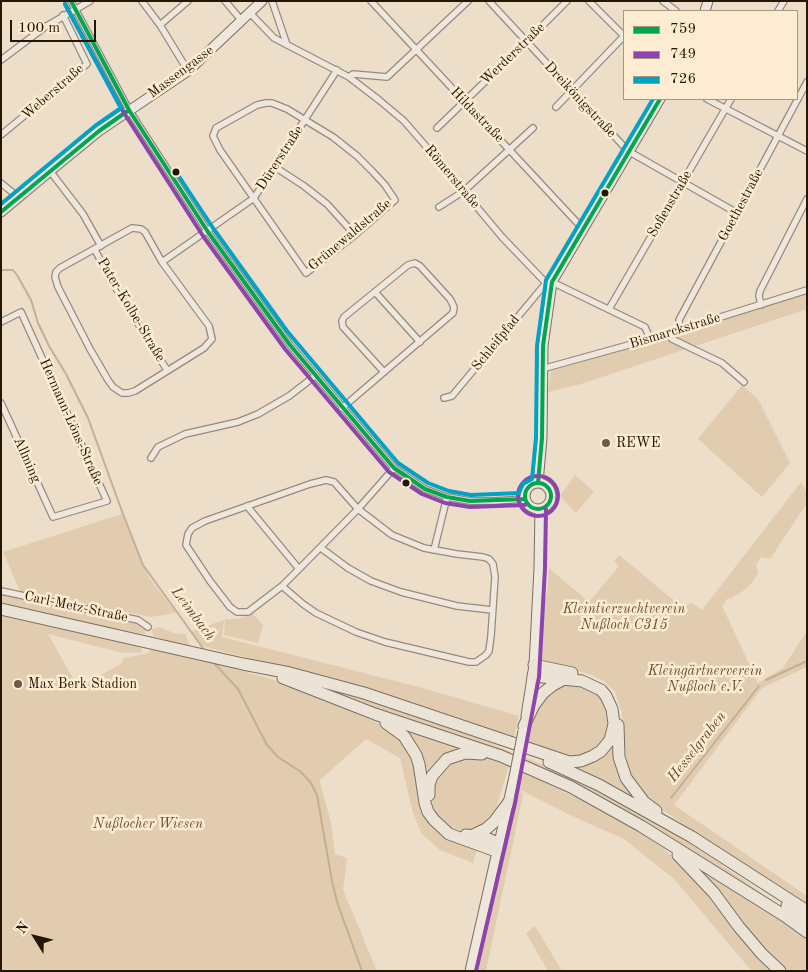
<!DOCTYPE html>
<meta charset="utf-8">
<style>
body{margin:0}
#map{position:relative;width:808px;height:972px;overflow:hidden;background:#eddec9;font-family:"Old Standard TT",serif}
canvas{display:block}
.frame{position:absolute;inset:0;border:2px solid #251601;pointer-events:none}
.legend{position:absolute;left:623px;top:10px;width:175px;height:90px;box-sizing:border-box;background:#fdebd2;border:1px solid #a7967e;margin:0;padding:6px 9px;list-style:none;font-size:15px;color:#251601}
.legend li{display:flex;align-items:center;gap:10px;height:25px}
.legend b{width:25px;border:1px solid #a7967e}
.north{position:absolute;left:10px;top:912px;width:50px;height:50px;-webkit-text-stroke:4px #fdebd2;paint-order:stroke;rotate:306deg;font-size:14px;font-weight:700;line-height:20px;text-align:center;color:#251601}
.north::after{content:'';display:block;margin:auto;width:18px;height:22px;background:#251601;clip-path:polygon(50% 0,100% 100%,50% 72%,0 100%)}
.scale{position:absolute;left:10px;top:20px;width:86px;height:22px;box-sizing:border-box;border:2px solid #251601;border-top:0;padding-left:6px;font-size:15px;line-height:18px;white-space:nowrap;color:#251601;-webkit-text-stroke:4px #fdebd2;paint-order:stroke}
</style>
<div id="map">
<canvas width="808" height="972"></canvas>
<div class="frame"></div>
<ul class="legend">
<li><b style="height:6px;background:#00a651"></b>759</li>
<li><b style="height:6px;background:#8e44ad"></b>749</li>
<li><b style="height:6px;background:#02a2c4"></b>726</li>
</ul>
<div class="north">N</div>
<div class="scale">100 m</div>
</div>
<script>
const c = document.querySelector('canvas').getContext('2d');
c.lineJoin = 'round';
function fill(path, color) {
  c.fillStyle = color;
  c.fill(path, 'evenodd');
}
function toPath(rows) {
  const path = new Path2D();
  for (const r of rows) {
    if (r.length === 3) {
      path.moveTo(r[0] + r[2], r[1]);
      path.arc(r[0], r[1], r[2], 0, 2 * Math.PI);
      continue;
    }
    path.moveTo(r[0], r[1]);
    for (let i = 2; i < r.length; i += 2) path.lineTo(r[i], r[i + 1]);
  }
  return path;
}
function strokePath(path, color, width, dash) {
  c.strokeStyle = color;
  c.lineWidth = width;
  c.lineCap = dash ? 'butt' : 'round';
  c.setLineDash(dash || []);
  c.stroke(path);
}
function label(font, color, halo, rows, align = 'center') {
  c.font = font + ' "Old Standard TT",serif';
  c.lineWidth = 5;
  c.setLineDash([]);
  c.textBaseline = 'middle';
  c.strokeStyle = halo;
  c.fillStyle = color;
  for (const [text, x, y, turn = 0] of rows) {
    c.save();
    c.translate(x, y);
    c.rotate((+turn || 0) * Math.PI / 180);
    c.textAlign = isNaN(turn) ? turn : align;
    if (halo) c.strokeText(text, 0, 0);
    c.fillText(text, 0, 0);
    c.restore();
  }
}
const green = toPath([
 [807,294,807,309,581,384,548,392,551,371],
 [742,385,758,399,790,463,762,497,698,439],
 [575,475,594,492,576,513,560,496],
 [801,482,807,493,807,503,770,559,761,557,756,564,758,573,752,583,743,591,730,599,728,598,722,606,758,683,783,668,807,631,807,667,762,688,674,805,807,896,807,907,658,807,641,793,630,777,624,743,622,713,615,692,605,682,592,675,544,662,539,656,543,601,547,595,549,568,589,602,619,566,614,561,619,555,682,607,692,603,702,610],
 [122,514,143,565,150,579,176,613,151,617,20,591,3,552],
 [1,593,135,622,145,629,145,634,87,625,1,604],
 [1,613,137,646,142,649,142,652,123,653,48,634,78,687,121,664,124,658,148,653,150,649,161,650,208,661,298,687,389,728,410,749,429,817,477,849,473,863,440,850,422,834,413,813,400,758,366,739,321,779,320,782,331,823,335,854,347,858,343,890,377,971,1,971],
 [253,614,263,625,258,643,224,635,225,619,237,619],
 [224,620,222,637,419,687,519,716,514,738,288,668,202,646,192,631],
 [160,627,173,633,185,634,191,647,153,636,152,629],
 [567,682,587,685,603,699,610,721,606,740,590,755,570,758,528,744,532,722,536,709,548,693],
 [313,685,376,703,471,735,511,752,510,758,374,712],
 [398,727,463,749,426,782],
 [614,736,635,797,611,784,570,767,581,764],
 [484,757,509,766,496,808,483,824,471,831,461,831,452,828,445,823,437,815,433,806,430,788,451,758],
 [525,757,602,791,676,834,747,882,784,911,524,763],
 [520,771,604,811,636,829,660,846,686,868,773,971,752,971,750,969,674,879,624,839,570,815,521,790,523,795,486,971,475,971],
 [684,856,807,937,807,971,784,971],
 [535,926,562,971,548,971,526,933]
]);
const stream = toPath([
 [1,270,13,270,17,275,31,300,38,323,49,346,66,374,88,418,123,514,143,565,205,651],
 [214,663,238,689,267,745,278,757,301,772,311,783,317,795,332,881,337,902,362,971],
 [766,680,807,661],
 [671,798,759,686]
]);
const street = toPath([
 [71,1,129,110,208,232,290,345,394,468,425,489,447,497,470,501,494,501,525,499],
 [142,1,160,25,188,71],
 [225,1,242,21],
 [272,1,287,45],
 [371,1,583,229],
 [489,1,628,151,737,213],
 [589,1,624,36],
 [663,1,676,11],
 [778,11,784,1],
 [250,13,274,38,349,77,379,100,404,121,424,144,502,237,546,283,552,282,645,327,650,339],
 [160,25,188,1],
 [1,60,45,27,90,1],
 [349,77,353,74,387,77,468,1],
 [707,99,807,151],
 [266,103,272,103,287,109,333,137,357,156,372,171,385,185,395,200,355,235,306,273,220,150,213,136,216,128,257,105,266,103],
 [556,107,624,36],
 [437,128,526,42,567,1],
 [1,135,87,64,63,15],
 [275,167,304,186,327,204,355,235],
 [50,171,83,214,101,246],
 [1,183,18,197],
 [439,207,464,191,533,128],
 [95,250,112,282,167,370],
 [162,262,145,232,141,229,132,228,60,268,56,272,55,277,58,287,90,349,108,380,113,387,122,393,128,393,135,391,204,348,212,339,209,326,162,262,254,198,337,70],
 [375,292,420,342],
 [761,305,759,296,760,291,807,199],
 [609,309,731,99],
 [1,322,21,312,107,501,53,517,1,403],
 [680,329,679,320,807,82],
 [668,333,672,339,722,363,744,382],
 [542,369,650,339,807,290],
 [444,398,452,396,546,283],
 [342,408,453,313,454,307,450,299,420,266,415,263,408,265,344,317,342,321,343,327,384,372],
 [151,458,158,447,185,434,238,422,258,414,289,396,315,376],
 [247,506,299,569],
 [321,548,348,568,371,581,401,592,457,606,492,610],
 [434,550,447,497],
 [282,586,303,604,316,613,356,632,385,642,469,662,476,662,486,655,489,651,491,636,495,577,493,564,489,559,483,557,457,554,424,548,392,535,358,509,334,482,326,480,310,484,205,521,192,528,188,534,186,545,210,581,230,607,237,612,248,612,282,586,299,569,358,509,394,468],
 [1,591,138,620,148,627]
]);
const secondary = toPath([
 [705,11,708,1],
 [1,212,50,171,99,131,188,71,262,1],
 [538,496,13],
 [538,483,542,438,543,346,552,282,660,99],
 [526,716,534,665,539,568,540,509],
 [470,971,514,777]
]);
const highway = toPath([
 [1,609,243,664,290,673,364,693,569,762,581,761,593,756,601,751,610,740,614,724,612,709,606,696,601,690,582,681,533,676],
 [534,665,572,673],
 [283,678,375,714,501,756,571,787,641,826,785,916,807,932],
 [386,723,404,736,416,755,419,764,425,803,428,812,434,820,449,834,496,851],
 [618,725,619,757,626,778,644,802,656,811],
 [524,726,534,705,543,693,553,685,564,679],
 [549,762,599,785,692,837,807,911],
 [429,795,429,785,432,776,447,759,465,753,482,754],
 [466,835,486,838,498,843],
 [471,836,486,829,494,822,509,802],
 [678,855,714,893,739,927,762,954,780,971],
 [787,906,807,922]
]);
const secondaryBridge = toPath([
 [514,777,523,731]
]);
const bus1 = toPath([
 [71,1,129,110,208,232,290,345,394,468,425,489,447,497,470,501,525,499],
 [1,212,99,131,129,110],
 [538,496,13],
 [538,483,542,438,543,346,552,282,660,99]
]);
const bus2 = toPath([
 [65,4,124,113,203,236,285,349,389,472,422,494,445,503,470,507,525,505],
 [538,496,20],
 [476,971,515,803,539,677,545,568,546,509]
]);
const bus3 = toPath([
 [176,172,213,228,287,331,398,463,428,483,449,491,471,495,519,493,523,484,532,479,536,438,537,346,546,280,653,99],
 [1,204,95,126,121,108,65,4]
]);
const markers = [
 [176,172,4.5,"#251601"],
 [605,193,4.5,"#251601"],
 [606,443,5,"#6b5c47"],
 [406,483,4.5,"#251601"],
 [18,684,5,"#6b5c47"]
];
const streetNames = [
 ["Werderstraße",513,54,-44],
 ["Massengasse",181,72,-37],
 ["Weberstraße",53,92,-41],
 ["Dreikönigstraße",580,100,47],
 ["Hildastraße",477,115,46],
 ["Dürerstraße",280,158,-57],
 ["Römerstraße",452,177,50],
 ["Sofienstraße",670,204,-60],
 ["Goethestraße",741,205,-62],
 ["Grünewaldstraße",350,235,-40],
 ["Pater-Kolbe-Straße",131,310,59],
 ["Bismarckstraße",675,331,-17],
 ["Schleifpfad",496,343,-51],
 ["Hermann-Löns-Straße",71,422,66],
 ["Allming",27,460,66],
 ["Carl-Metz-Straße",76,607,12]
];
const poiNames = [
 ["REWE",616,443],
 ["Max Berk Stadion",28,684]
];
const parkNames = [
 ["Kleintierzuchtverein",624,609],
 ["Nußloch C315",624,625],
 ["Kleingärtnerverein",705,671],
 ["Nußloch e.V.",705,687],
 ["Nußlocher Wiesen",148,824]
];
const waterNames = [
 ["Leimbach",193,614,53],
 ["Hesselgraben",697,747,-52]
];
fill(green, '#e1ccb0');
strokePath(stream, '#c4af92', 2);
strokePath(street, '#958a7c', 8);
strokePath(secondary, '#786f62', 11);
strokePath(highway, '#786f62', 13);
strokePath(street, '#efe7dd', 5.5);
strokePath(secondary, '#efe7dd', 9);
strokePath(highway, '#ece3d7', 11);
strokePath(secondaryBridge, '#786f62', 11, []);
strokePath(secondaryBridge, '#efe7dd', 9);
strokePath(bus1, '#00a651', 4);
strokePath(bus2, '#8e44ad', 4);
strokePath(bus3, '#02a2c4', 4);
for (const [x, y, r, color] of markers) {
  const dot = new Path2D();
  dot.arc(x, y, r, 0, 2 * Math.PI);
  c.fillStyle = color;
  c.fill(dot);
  strokePath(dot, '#fdebd2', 2);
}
label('14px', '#251601', '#fdebd2', streetNames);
label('14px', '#251601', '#fdebd2', poiNames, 'left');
label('italic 14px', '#635137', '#fdebd2', parkNames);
label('italic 15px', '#5e4b32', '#fdebd2', waterNames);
</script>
